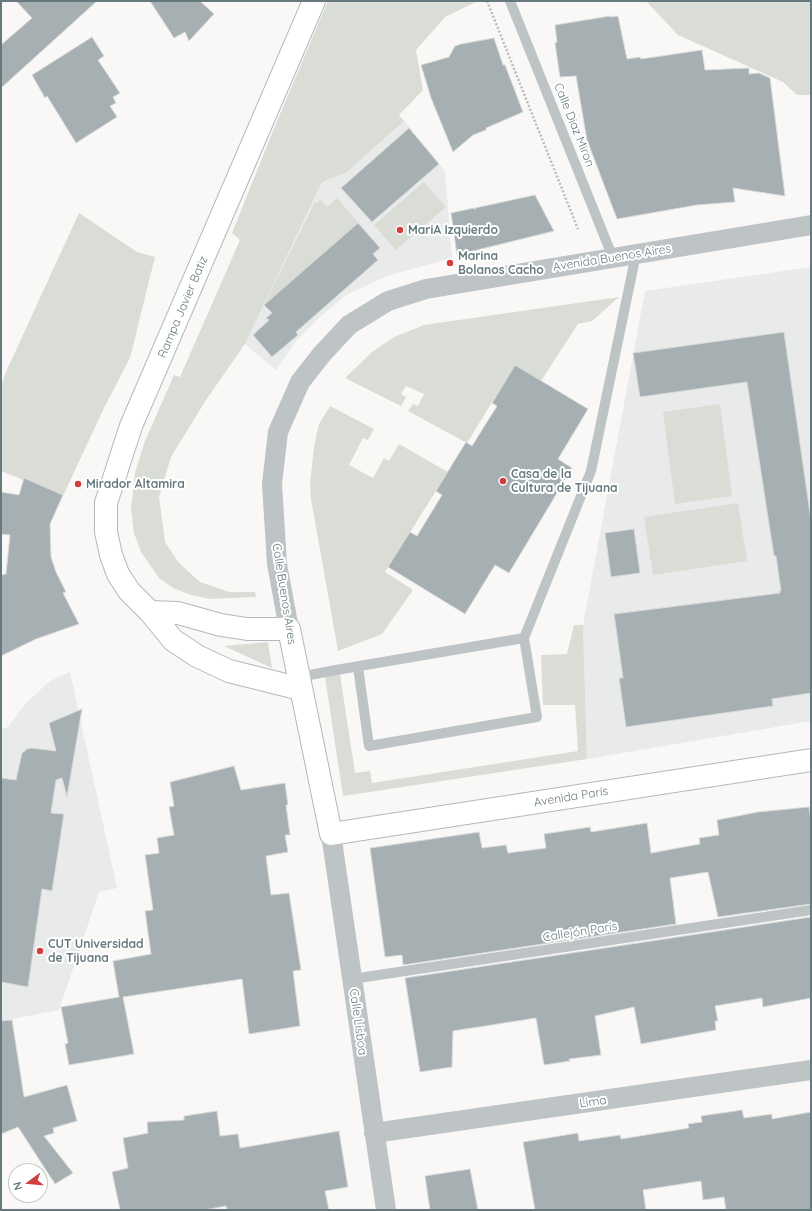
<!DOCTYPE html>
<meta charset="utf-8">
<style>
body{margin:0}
#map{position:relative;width:812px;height:1211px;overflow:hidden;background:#f9f8f7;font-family:Quicksand,sans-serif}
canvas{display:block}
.frame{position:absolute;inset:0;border:2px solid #667a7e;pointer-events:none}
.north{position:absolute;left:8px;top:1163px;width:40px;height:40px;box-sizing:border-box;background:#fff;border:1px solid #c2cacb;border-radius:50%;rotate:254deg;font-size:11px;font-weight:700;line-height:16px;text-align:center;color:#667a7e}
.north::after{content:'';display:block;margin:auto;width:14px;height:18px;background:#d23d3d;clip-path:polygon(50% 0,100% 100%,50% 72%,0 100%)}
</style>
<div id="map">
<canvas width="812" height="1211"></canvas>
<div class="frame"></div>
<div class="north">N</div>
</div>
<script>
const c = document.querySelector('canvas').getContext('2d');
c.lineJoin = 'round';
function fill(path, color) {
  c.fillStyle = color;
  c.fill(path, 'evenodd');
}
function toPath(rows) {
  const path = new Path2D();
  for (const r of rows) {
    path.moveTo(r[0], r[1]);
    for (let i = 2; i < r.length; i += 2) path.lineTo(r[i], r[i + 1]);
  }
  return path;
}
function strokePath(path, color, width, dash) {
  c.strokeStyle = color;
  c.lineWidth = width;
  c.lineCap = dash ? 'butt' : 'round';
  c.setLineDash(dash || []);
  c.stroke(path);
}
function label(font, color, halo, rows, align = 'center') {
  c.font = font + ' Quicksand,sans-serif';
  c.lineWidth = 4;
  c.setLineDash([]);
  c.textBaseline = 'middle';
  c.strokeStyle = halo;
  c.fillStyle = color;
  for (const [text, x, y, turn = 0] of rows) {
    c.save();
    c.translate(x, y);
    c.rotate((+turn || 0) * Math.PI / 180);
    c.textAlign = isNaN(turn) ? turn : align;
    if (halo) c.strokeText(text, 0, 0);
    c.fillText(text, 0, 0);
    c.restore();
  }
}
const built = toPath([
 [404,121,445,171,452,258,387,276,346,295,318,319,296,341,276,370,245,344,322,182,347,172],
 [811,267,811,721,587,759,583,625,645,291],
 [70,672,117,888,99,892,59,1010,12,1019,28,1124,1,1134,1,729,8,727,27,702,50,681]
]);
const green = toPath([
 [328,1,478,1,445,17,416,50,423,90,399,115,404,121,347,172,322,182,245,344,206,400,171,457,159,497,165,542,179,563,200,582,229,592,255,592,256,597,210,599,191,595,173,588,159,578,141,552,134,533,131,509,135,473,145,441,174,375,180,377,240,240,232,233,275,126],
 [646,1,811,1,811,95,797,95,783,82,678,35],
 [424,182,446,207,396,250,374,225],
 [337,198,364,230,355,226,264,305,315,202,318,203,320,199,327,207],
 [79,213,137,252,155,257,130,358,104,408,63,496,1,471,1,387,5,374],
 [619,297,592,321,578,324,541,381,515,365,467,443,408,411,413,404,418,406,424,394,406,386,401,394,406,397,401,406,345,378,372,352,394,337,424,325],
 [720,404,732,496,675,504,663,412],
 [330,406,374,429,368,440,363,438,349,465,373,478,384,458,389,461,399,444,448,472,385,572,413,590,382,634,338,651,311,499,310,484,314,447,319,424],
 [738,503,747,561,653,575,644,517],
 [574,625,583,625,587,759,343,796,325,677,340,674,355,773,370,771,372,783,578,751,575,705,543,705,541,655,567,654],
 [268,642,272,668,224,646]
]);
const building = toPath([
 [16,1,97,1,1,88,1,45,32,18,16,1],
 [150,1,200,1,214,14,189,41,185,32,174,38,150,1],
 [610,16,610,17,618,16,627,59,640,57,641,59,702,50,705,70,749,68,749,74,759,73,770,78,785,196,733,188,735,202,697,205,617,219,587,140,576,76,560,77,555,43,557,42,555,25,610,16],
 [92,37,104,56,98,60,120,93,113,97,116,103,110,106,117,117,76,143,47,96,45,98,32,75,92,37],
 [494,38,503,65,505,65,523,112,486,128,486,130,473,135,453,152,431,98,421,65,449,57,455,46,461,44,494,38],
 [409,128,439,164,372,222,341,188,409,128],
 [535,195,554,231,457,255,451,213,474,208,476,210,475,208,535,195],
 [358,223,380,248,373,254,378,260,296,332,298,335,272,357,253,335,269,320,266,318,272,313,264,305,358,223],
 [784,332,811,520,811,693,772,699,773,706,626,727,619,678,623,678,614,614,780,593,779,591,781,591,776,556,774,556,747,382,640,397,633,353,784,332],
 [515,365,588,409,558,459,572,468,509,573,495,565,465,614,388,567,410,532,417,536,442,495,436,491,466,442,472,446,497,406,492,403,515,365],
 [24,478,63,495,50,524,51,557,56,572,66,592,63,593,79,624,36,639,1,656,1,575,6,574,10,535,1,534,1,492,19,495,24,478],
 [634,529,640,573,611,577,605,533,634,529],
 [82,709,67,797,62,778,56,780,51,813,64,814,52,891,42,889,28,987,1,982,1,778,16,780,21,757,22,753,27,749,31,748,56,751,49,723,82,709],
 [234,766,241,790,285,783,288,805,286,805,290,835,285,835,288,852,266,856,271,895,289,893,301,970,293,971,300,1026,249,1034,242,979,123,997,134,1054,69,1065,65,1044,68,1043,61,1007,119,997,113,961,151,954,145,911,153,910,145,855,159,853,157,838,174,835,169,807,174,806,170,782,234,766],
 [809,807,811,821,811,904,718,917,708,872,670,878,676,924,403,965,402,955,385,957,370,848,479,832,482,848,506,845,508,853,546,848,544,834,590,827,591,832,647,823,651,853,700,844,699,838,719,835,717,820,758,812,809,807],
 [811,917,811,998,763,1007,762,998,715,1006,718,1021,715,1021,716,1030,641,1044,634,1007,595,1016,601,1055,569,1059,570,1061,544,1065,536,1018,453,1031,452,1067,420,1072,405,978,811,917],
 [12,1020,24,1097,67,1085,77,1121,53,1128,54,1133,44,1136,73,1173,55,1184,18,1127,1,1134,1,1021,12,1020],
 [742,1110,744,1118,772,1114,772,1119,811,1112,811,1210,726,1210,724,1197,703,1200,701,1181,643,1190,646,1210,535,1210,523,1142,578,1133,579,1141,620,1135,621,1139,689,1128,688,1124,702,1122,701,1116,742,1110],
 [217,1111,220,1136,238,1134,240,1148,339,1131,348,1187,325,1191,329,1210,227,1210,226,1206,204,1210,120,1210,112,1172,128,1168,123,1138,148,1133,147,1122,184,1120,184,1116,217,1111],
 [470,1169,478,1210,430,1210,425,1176,470,1169]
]);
const path = toPath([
 [487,1,578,229]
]);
const lane = toPath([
 [510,1,613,258],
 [524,638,591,471,636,254],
 [299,677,336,670,524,638,537,717,369,746,358,667],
 [352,979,811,910]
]);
const street = toPath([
 [289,629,277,564,272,484,278,432,300,382,322,354,349,325,388,301,426,289,811,225],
 [331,834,386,1210],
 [374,1133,811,1070]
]);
const secondary = toPath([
 [150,612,178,613,221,625,247,629,289,629,331,834,811,760],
 [301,689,229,671,197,656,173,640,150,612,129,591,118,574,111,555,106,532,106,503,131,426,314,1]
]);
const markers = [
 [400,230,4,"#d23d3d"],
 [450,263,4,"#d23d3d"],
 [503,481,4,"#d23d3d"],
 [78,484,4,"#d23d3d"],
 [40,951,4,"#d23d3d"]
];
const streetNames = [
 ["Calle Diaz Miron",574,125,68],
 ["Avenida Buenos Aires",612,258,-9],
 ["Rampa Javier Batiz",183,307,-67],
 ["Calle Buenos Aires",284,594,81],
 ["Avenida París",571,797,-9],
 ["Callejón París",580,932,-9],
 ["Calle Lisboa",358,1022,82],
 ["Lima",593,1102,-8]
];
const poiNames = [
 ["MariA Izquierdo",408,230],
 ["Marina",458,256],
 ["Bolanos Cacho",458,270],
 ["Casa de la",511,474],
 ["Cultura de Tijuana",511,488],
 ["Mirador Altamira",86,484],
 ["CUT Universidad",48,944],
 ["de Tijuana",48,958]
];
fill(built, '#e9eaea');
fill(green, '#daddd6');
fill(building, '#a6b0b3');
strokePath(building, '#dadad9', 1);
strokePath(secondary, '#b1b9bb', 24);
strokePath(path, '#b9bdbe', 2.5, [2, 2]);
strokePath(lane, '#bec4c6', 10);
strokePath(street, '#bec4c6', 20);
strokePath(secondary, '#fff', 22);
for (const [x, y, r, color] of markers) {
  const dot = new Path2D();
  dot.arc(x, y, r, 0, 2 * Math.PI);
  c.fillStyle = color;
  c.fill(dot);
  strokePath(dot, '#fff', 1.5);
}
label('12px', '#667a7e', '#fff', streetNames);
label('bold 12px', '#667a7e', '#fff', poiNames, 'left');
</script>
